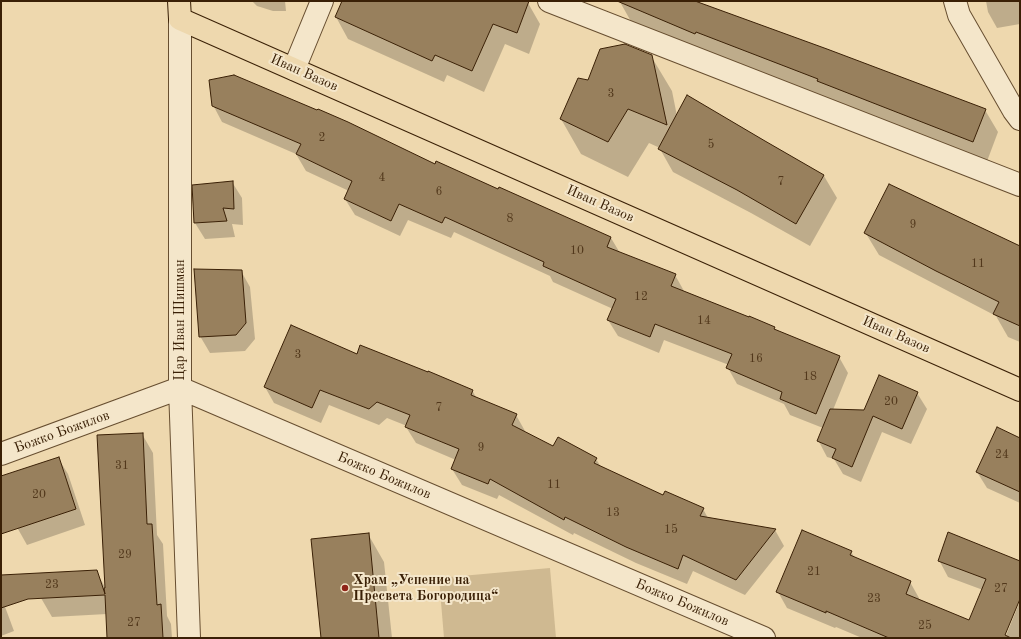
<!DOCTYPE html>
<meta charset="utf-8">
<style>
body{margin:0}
#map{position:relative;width:1021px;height:639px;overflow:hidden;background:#eed8ae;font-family:"Old Standard TT",serif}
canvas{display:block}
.frame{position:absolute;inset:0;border:2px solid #3a2006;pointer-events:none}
</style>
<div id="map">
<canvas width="1021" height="639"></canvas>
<div class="frame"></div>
</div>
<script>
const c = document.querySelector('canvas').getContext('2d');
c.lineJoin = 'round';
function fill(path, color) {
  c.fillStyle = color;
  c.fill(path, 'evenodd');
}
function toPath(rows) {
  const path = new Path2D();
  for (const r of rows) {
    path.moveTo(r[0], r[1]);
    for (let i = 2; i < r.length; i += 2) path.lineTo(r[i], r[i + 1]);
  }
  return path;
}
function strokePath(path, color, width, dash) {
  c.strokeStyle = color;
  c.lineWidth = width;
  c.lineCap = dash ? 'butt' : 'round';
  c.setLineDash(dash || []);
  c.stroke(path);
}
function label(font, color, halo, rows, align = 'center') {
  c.font = font + ' "Old Standard TT",serif';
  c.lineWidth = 4;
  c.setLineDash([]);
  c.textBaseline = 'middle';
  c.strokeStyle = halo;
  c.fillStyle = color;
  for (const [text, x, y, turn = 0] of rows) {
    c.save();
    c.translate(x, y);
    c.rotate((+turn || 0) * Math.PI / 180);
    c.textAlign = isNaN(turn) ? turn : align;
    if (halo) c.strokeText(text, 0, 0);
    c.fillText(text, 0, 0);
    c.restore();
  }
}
const green = toPath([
 [550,568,556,638,444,638,439,578]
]);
const shadow = toPath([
 [252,1,285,1,286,11,273,11,257,6],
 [343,1,522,1,528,3,540,24,529,54,505,44,484,92,447,75,444,82,348,39,336,17],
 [620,1,693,1,985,110,998,132,986,164,633,25,620,2],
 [986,1,1020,1,1020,24,997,28,988,12],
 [651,56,672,91,677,116,764,142,824,176,837,198,810,246,751,213,673,172,660,149,660,148,649,143,628,177,581,154,561,119,589,82],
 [213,105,435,165,499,190,500,188,611,238,620,253,675,275,684,291,774,328,776,331,839,357,848,373,833,410,864,412,917,393,927,409,911,444,882,432,861,482,843,474,834,459,827,457,818,440,823,428,790,415,784,404,737,384,728,368,729,365,664,340,659,353,618,336,608,320,613,309,553,282,550,276,454,232,451,238,408,220,400,236,355,215,345,199,349,191,306,171,296,154,222,122],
 [232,182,242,198,243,225,232,224,235,237,205,239,195,223],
 [865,232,1020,248,1020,342,1008,337,996,316,879,255],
 [241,271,250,287,255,339,245,351,210,353,200,336],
 [357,355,472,390,477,399,516,415,525,431,525,433,553,447,596,459,601,467,664,496,703,509,708,518,775,530,784,546,745,595,693,571,687,584,636,563,574,533,573,535,499,495,497,499,462,485,452,469,456,460,416,443,406,427,407,426,387,418,379,425,329,405,321,423,274,403,265,387],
 [142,434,153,453,157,535,163,544,167,616,171,624,172,638,108,638,107,614,52,617,41,598,96,571,106,589],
 [1020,439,1020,503,987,488,977,472],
 [58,458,68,474,85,525,27,545,18,529,1,477],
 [368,534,384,562,392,638,322,638],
 [851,552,855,558,910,582,919,598,919,600,970,622,983,590,948,577,939,560,1020,562,1020,596,1003,638,862,638,836,627,835,628,787,608,778,592],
 [1,596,14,631,1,636],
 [1020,601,1020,638,1005,638]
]);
const building = toPath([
 [342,1,529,1,517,33,493,24,472,71,435,55,432,61,335,17,342,1],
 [617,1,695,1,827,49,986,109,973,142,817,81,818,79,696,32,695,34,617,1],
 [625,44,652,55,667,125,628,109,608,142,560,119,578,78,588,80,600,49,625,44],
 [234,75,317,110,318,109,348,122,435,164,436,161,498,189,499,187,611,237,607,247,676,274,671,286,749,317,749,316,775,327,774,329,840,356,816,414,780,399,782,392,726,368,732,354,655,324,650,337,607,320,616,299,543,266,544,262,445,217,442,223,399,204,391,221,344,199,352,181,296,154,301,144,212,106,209,80,234,75],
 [687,95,765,141,824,175,796,224,737,190,658,149,687,95],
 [233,181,234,209,223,208,227,221,194,223,192,185,233,181],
 [889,184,1020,246,1020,326,993,314,999,302,936,271,864,233,889,184],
 [194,269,242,270,246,323,236,335,199,337,194,269],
 [291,325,357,354,360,345,428,372,428,371,473,390,471,395,517,414,512,425,553,446,558,437,597,458,594,463,663,495,665,491,704,508,700,516,776,529,736,580,683,555,678,569,626,547,565,517,564,520,490,479,488,484,451,469,459,449,405,427,410,415,377,402,369,409,320,390,312,408,264,387,291,325],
 [879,375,918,392,902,429,873,416,852,467,832,458,836,449,817,441,830,409,864,410,879,375],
 [997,427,1020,438,1020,492,976,472,997,427],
 [143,433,147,524,152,524,157,605,161,604,163,638,107,638,105,595,28,599,1,608,1,575,97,570,105,594,104,588,105,588,97,435,143,433],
 [59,457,76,509,1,534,1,476,59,457],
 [802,530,852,551,850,555,911,581,906,594,969,620,986,579,938,561,948,532,1020,561,1020,599,1005,635,1011,638,889,638,826,611,826,613,776,592,802,530],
 [369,533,379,638,321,638,311,539,369,533]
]);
const minor = toPath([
 [549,1,1020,185],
 [955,1,959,15,1014,111,1020,119],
 [180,19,180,388,189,638],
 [294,69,322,1],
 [1,454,180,388,764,638]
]);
const primary = toPath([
 [179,1,180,19,1020,390]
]);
const markers = [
 [345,588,4,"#8f2418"]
];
const numberNames = [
 ["3",611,94],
 ["2",322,138],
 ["5",711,145],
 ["4",382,178],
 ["7",781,182],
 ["6",439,192],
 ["8",510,219],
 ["9",913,225],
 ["10",577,251],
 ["11",978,264],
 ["12",641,297],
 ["14",704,321],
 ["3",298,355],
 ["16",756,359],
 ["18",810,377],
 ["20",891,402],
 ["7",439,408],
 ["9",481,448],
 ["24",1002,455],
 ["31",122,466],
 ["11",554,485],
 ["20",39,495],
 ["13",613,513],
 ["15",671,530],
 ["29",125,555],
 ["21",814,572],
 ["23",52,585],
 ["27",1001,589],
 ["23",874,599],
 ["27",134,623],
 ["25",925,626]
];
const streetNames = [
 ["Иван Вазов",304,73,24],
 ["Иван Вазов",600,204,24],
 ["Цар Иван Шишман",180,320,-90],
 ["Иван Вазов",896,335,24],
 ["Божко Божилов",62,432,-20],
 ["Божко Божилов",384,476,23],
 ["Божко Божилов",682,603,23]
];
const poiNames = [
 ["Храм „Успение на",353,580],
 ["Пресвета Богородица“",353,596]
];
fill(green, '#cfb991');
fill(shadow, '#0003');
fill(building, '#98805d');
strokePath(building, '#3a2006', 1);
strokePath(minor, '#674e30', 24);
strokePath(primary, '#3a2006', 24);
strokePath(minor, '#f4e6ca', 22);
strokePath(primary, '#eed8ae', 22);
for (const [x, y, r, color] of markers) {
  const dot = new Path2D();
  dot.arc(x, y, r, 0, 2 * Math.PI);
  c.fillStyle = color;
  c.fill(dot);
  strokePath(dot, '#f4e6ca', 1.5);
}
label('12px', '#52381c', null, numberNames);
label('14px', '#3a2006', '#f4e6ca', streetNames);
label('bold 14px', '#3a2006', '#f4e6ca', poiNames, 'left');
</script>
